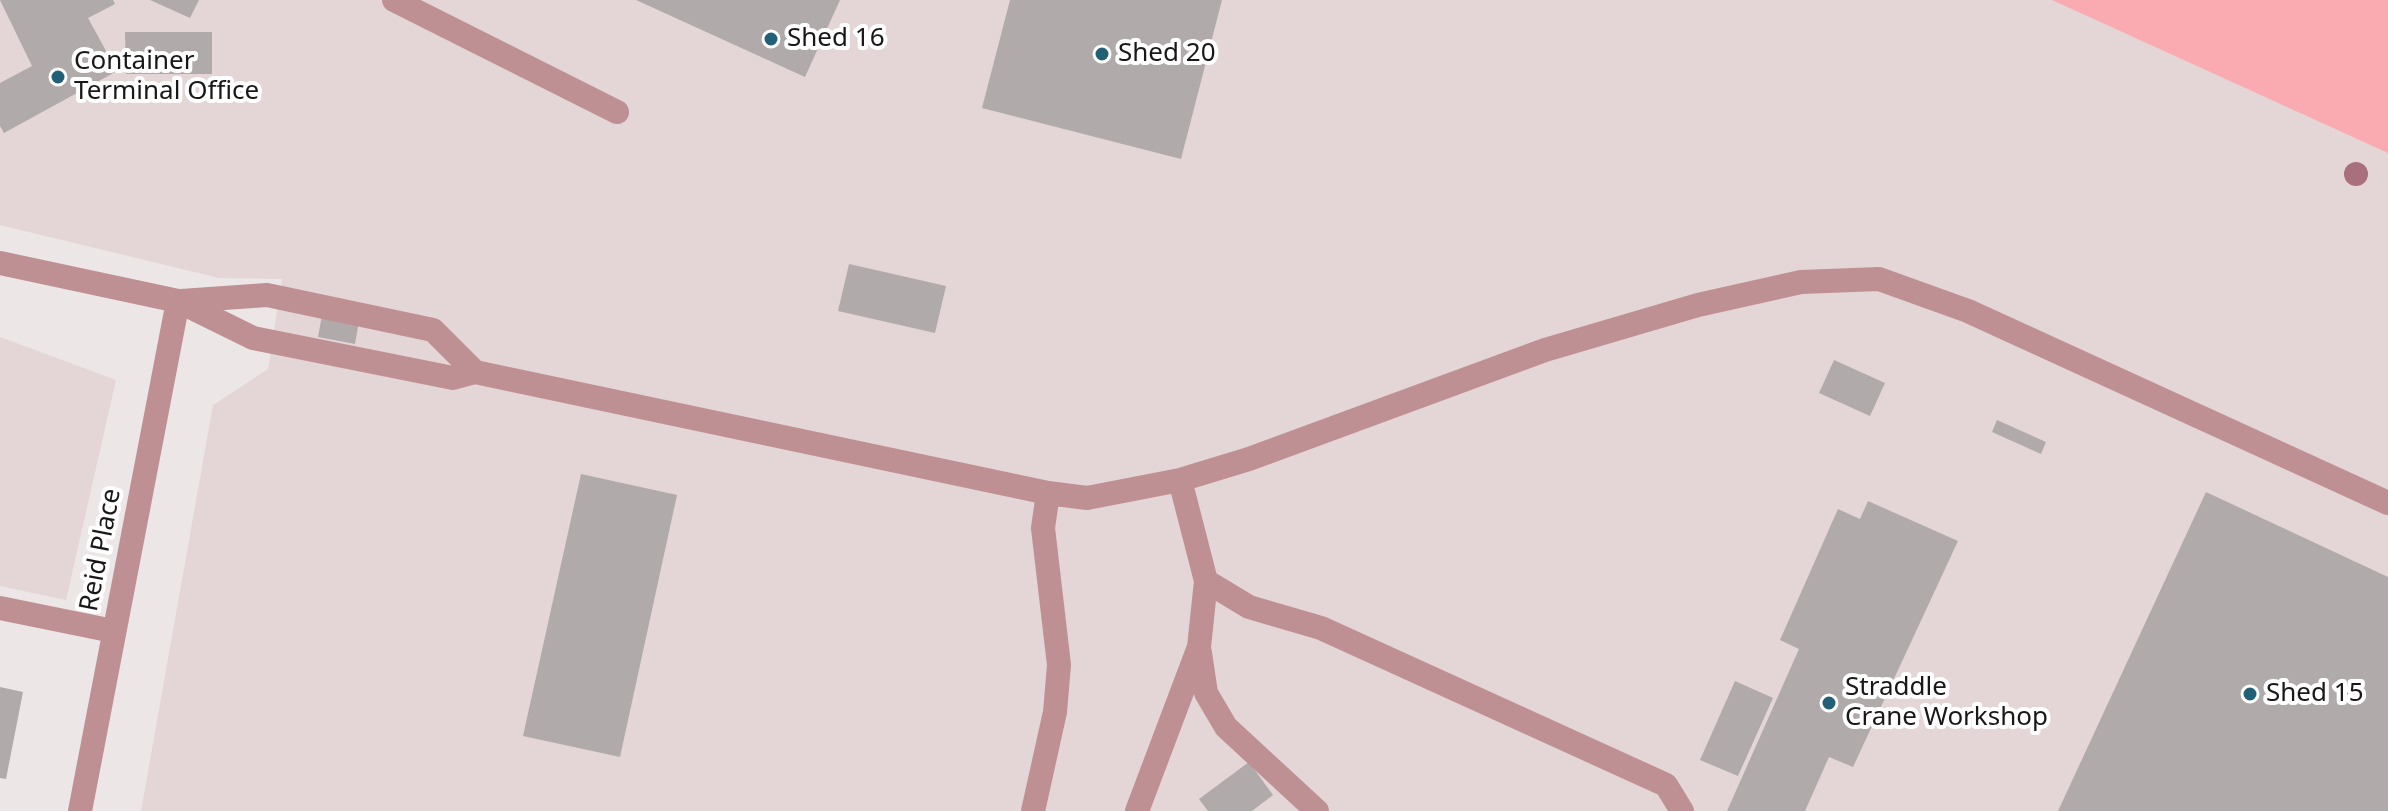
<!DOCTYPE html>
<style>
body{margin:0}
canvas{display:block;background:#ece6e6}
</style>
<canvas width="2388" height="811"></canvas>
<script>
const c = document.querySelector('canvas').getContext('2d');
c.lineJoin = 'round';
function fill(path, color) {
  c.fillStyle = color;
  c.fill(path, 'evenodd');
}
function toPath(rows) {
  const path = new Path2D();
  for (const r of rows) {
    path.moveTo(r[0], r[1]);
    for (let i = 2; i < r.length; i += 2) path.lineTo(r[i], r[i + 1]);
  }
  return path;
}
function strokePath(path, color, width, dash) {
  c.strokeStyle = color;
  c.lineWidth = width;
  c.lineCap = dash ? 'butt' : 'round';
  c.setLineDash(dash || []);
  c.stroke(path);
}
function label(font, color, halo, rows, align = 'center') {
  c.font = font + ' "Noto Sans",sans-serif';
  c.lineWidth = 8;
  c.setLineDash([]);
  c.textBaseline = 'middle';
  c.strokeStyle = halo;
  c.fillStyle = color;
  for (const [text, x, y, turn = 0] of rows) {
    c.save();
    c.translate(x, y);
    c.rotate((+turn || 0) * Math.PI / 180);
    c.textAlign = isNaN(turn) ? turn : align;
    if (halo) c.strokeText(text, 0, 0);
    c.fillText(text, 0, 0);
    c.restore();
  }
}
const built = toPath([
 [0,0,2054,0,2388,151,2388,811,141,811,213,405,268,369,282,279,219,278,0,225],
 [0,337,116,380,66,600,0,586]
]);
const green = toPath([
 [2052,0,2388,0,2388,153]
]);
const building = toPath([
 [0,0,113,0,115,4,88,18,117,71,4,133,0,126,0,83,32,66],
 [150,0,199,0,190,18],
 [636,0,840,0,805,77],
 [1010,0,1222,0,1181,159,982,108],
 [125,32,212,32,212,74,126,74],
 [849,264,946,286,935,333,838,311],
 [322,315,359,321,355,344,318,337],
 [1834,360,1885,383,1870,416,1819,393],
 [1997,420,2046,442,2041,454,1992,432],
 [581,474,677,495,620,757,523,736],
 [2206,492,2388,577,2388,811,2058,811],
 [1868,501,1958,541,1853,767,1829,757,1805,811,1727,811,1799,649,1780,640,1838,509,1860,519],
 [1735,681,1773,698,1738,776,1700,760],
 [0,687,23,692,6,779,0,778],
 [1249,762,1273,795,1252,811,1208,811,1199,799]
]);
const minor = toPath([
 [394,0,617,112],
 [0,263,178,301,253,338,453,378,475,372,1048,493,1087,498,1180,480,1249,459,1545,350,1698,305,1801,282,1879,279,1968,311,2388,503],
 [181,301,267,295,433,330,475,372],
 [1180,480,1206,581],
 [0,608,113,631],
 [1200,653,1206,693,1226,727,1317,811],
 [80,811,178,301],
 [1033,811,1055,712,1059,665,1043,528,1048,493],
 [1137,811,1199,647,1206,581,1249,607,1321,628,1666,785,1682,811]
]);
const trees = [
 [2356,174]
];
const markers = [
 [771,39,8,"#216076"],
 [1102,54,8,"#216076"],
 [58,77,8,"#216076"],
 [2250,694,8,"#216076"],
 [1829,703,8,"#216076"]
];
const poiNames = [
 ["Shed 16",787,39],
 ["Shed 20",1118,54],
 ["Container",74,62],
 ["Terminal Office",74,92],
 ["Straddle",1845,688],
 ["Crane Workshop",1845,718],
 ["Shed 15",2266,694]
];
const streetNames = [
 ["Reid Place",101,550,-79]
];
fill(built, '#e4d6d6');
fill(green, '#f9abb1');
fill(building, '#b0aaab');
strokePath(minor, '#bf9093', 24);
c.fillStyle = '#a7707c';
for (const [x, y] of trees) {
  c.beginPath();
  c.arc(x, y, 12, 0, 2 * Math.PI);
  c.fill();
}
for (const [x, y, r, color] of markers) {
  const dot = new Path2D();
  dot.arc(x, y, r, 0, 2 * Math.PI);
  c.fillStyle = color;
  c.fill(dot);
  strokePath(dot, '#fff', 3);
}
label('26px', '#191717', '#fff', poiNames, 'left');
label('26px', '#191717', '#fff', streetNames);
</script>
